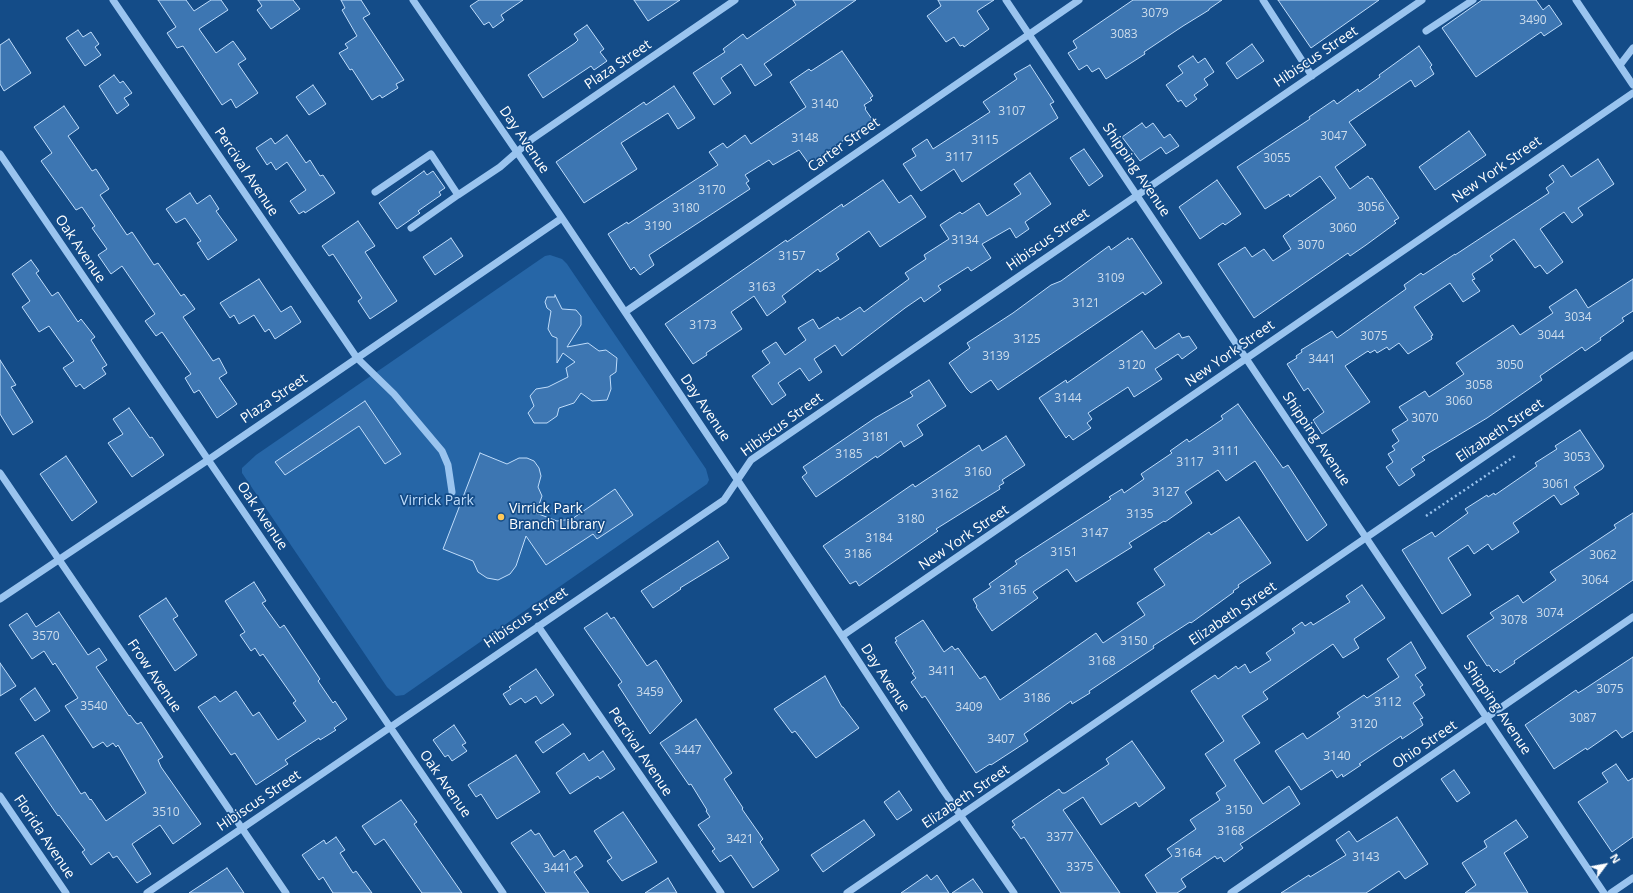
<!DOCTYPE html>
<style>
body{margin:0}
#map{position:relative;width:1633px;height:893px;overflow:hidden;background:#144c88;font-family:"Open Sans",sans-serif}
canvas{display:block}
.north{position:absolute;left:1585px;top:845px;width:40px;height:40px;-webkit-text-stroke:3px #144c88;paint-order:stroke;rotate:58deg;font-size:11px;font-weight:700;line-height:16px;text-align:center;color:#fff}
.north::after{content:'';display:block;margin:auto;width:14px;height:18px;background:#fff;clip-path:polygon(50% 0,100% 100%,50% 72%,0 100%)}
</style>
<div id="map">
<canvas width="1633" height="893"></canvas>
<div class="north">N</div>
</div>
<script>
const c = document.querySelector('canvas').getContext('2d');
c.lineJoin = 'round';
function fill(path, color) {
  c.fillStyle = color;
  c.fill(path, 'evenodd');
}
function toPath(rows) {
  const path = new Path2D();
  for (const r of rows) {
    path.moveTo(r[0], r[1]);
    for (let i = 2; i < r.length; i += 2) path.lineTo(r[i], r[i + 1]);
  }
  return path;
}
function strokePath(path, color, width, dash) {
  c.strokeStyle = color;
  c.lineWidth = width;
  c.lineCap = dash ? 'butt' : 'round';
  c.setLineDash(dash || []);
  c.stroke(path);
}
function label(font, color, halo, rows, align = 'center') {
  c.font = font + ' "Open Sans",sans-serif';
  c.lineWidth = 3.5;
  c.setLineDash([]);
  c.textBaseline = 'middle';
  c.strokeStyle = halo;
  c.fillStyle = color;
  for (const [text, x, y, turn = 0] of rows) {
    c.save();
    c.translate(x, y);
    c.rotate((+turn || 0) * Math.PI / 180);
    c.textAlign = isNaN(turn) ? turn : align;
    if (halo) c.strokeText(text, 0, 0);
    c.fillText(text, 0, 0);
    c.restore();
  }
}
const green = toPath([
 [550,255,562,259,567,264,706,469,709,480,707,484,404,695,396,696,387,687,242,473,242,468,256,455,545,256]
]);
const building = toPath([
 [158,0,186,0,194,11,211,0,221,0,228,10,199,29,216,53,233,41,246,59,238,64,258,93,236,108,231,99,222,105,183,46,177,48,167,33,176,27,158,0],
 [258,0,293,0,300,9,271,29,257,10,262,6,258,0],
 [341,0,361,0,370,14,363,18,404,80,396,84,398,88,382,98,380,95,372,100,352,69,350,70,339,53,348,48,345,44,357,36,342,10,345,8,341,0],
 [479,0,523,0,501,15,504,20,493,28,489,22,484,25,470,6,479,0],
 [634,0,680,0,648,21,634,0],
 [793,0,856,0,764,64,772,75,755,86,741,64,721,78,731,93,714,105,693,73,725,52,723,49,743,34,747,39,796,5,793,0],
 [938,0,994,0,977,11,989,29,964,47,963,45,960,46,954,37,946,42,927,16,941,6,938,0],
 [1133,0,1222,0,1209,9,1209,10,1183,26,1144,52,1145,54,1106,79,1099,68,1092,72,1087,65,1079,70,1068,53,1077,48,1073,41,1133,0],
 [1278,0,1379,0,1311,48,1278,0],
 [1482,0,1536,0,1543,10,1549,5,1562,24,1544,36,1541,32,1476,77,1442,28,1482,0],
 [587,25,604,49,600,52,607,61,594,70,591,66,543,98,528,75,575,43,578,40,574,34,587,25],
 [78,30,83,37,91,32,99,44,95,47,101,55,85,66,66,38,78,30],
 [9,39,31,73,4,91,0,84,0,45,9,39],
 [1252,44,1264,61,1237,79,1226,63,1252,44],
 [1419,46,1432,65,1430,67,1434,74,1415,87,1411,80,1349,122,1366,145,1335,167,1350,189,1368,176,1370,179,1372,178,1399,218,1394,221,1396,223,1366,245,1350,256,1348,253,1254,318,1218,264,1245,247,1252,257,1264,249,1273,261,1291,249,1283,236,1285,234,1336,198,1320,176,1290,197,1289,194,1265,209,1237,167,1310,119,1309,117,1334,100,1337,104,1358,89,1359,92,1380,77,1379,75,1419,46],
 [842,51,873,96,870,98,872,100,864,105,866,108,865,109,874,122,862,131,860,129,809,164,799,150,773,165,769,160,745,175,749,181,746,183,750,189,649,255,654,265,640,275,634,267,631,270,608,234,627,222,628,224,718,165,709,152,723,143,727,148,745,135,751,144,806,107,790,82,809,69,811,71,842,51],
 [1193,56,1198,63,1205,58,1214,72,1204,79,1208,85,1194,95,1197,99,1186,107,1181,100,1178,102,1166,85,1183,73,1178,66,1193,56],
 [1030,65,1054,102,1050,104,1058,118,962,182,954,169,921,191,903,164,916,156,912,149,927,139,933,149,990,112,983,102,1017,79,1014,74,1030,65],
 [114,75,120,83,123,81,132,93,124,98,129,105,117,114,99,86,114,75],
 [313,85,326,104,309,115,296,97,313,85],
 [674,86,695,118,678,129,668,113,621,143,637,169,584,203,556,162,613,123,644,102,646,105,674,86],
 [64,106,79,128,68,136,92,171,96,169,109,189,100,195,127,235,132,232,154,265,158,263,181,296,184,294,195,309,183,317,213,361,219,358,227,373,219,378,237,404,217,418,199,390,194,393,185,378,191,374,162,332,156,336,145,321,155,314,122,266,111,274,98,255,107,249,92,228,95,226,82,207,76,210,41,161,52,153,34,127,64,106],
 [1142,123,1146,128,1153,123,1164,138,1170,134,1179,146,1166,154,1161,147,1140,161,1122,137,1142,123],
 [1469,131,1486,155,1435,190,1419,167,1469,131],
 [287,135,306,163,310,160,320,176,323,175,335,193,305,213,304,211,299,214,290,201,306,190,287,162,276,170,271,162,267,165,256,148,271,138,275,144,287,135],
 [1084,149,1103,176,1089,186,1070,158,1084,149],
 [1598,159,1614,184,1578,208,1583,215,1572,223,1564,212,1540,229,1563,262,1547,274,1540,265,1535,268,1514,239,1490,256,1493,260,1472,274,1475,279,1472,280,1480,291,1463,302,1450,283,1414,307,1433,335,1431,336,1432,339,1408,354,1399,343,1389,350,1387,347,1377,353,1375,350,1370,353,1368,351,1345,366,1370,402,1322,434,1313,420,1324,412,1308,388,1304,391,1287,364,1297,358,1296,356,1302,352,1301,350,1332,331,1337,338,1406,289,1404,285,1421,273,1423,275,1455,254,1455,255,1549,193,1546,188,1554,182,1549,175,1563,165,1571,177,1598,159],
 [424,171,427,175,433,171,445,188,439,192,441,195,418,211,420,213,397,229,379,203,424,171],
 [1030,173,1051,204,1025,222,1029,229,1016,238,1010,228,982,244,991,258,971,271,968,267,938,286,941,290,924,302,921,297,905,308,842,356,835,345,814,359,822,372,809,381,800,368,778,383,786,395,772,405,752,376,770,363,762,351,776,342,785,355,806,340,798,328,813,319,819,329,838,317,840,320,860,307,864,312,909,279,905,273,926,259,924,255,949,239,940,225,960,212,962,214,979,203,987,216,1021,194,1014,184,1030,173],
 [883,180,899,203,911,195,926,217,880,247,869,231,836,254,839,259,820,272,818,269,782,296,786,302,767,316,754,296,731,312,742,329,706,353,707,355,693,364,665,324,786,240,787,242,842,204,843,207,883,180],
 [1217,180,1241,214,1225,225,1223,223,1200,239,1179,207,1217,180],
 [190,193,197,204,210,195,219,209,216,211,237,240,208,260,197,243,201,241,185,218,176,223,166,209,190,193],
 [358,221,375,246,365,252,397,301,370,319,358,301,362,298,333,254,329,256,322,246,358,221],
 [451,238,463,256,435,275,423,257,451,238],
 [1128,238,1129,240,1132,238,1162,283,1145,295,1143,292,998,390,991,380,971,393,967,389,949,363,970,348,967,343,1013,313,1051,285,1061,281,1109,246,1111,250,1128,238],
 [31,260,39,271,36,273,52,296,58,292,78,322,81,319,95,337,91,340,107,365,102,368,106,374,84,389,80,384,76,387,63,368,74,361,49,326,39,332,22,307,30,301,12,274,31,260],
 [259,279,281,312,291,306,301,322,275,339,269,329,265,332,254,315,239,324,234,315,230,318,220,303,259,279],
 [1633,279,1633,311,1622,318,1624,321,1600,338,1601,340,1585,351,1582,347,1540,376,1542,380,1487,418,1422,457,1425,460,1411,469,1415,475,1399,486,1386,467,1393,462,1388,454,1395,450,1392,446,1399,441,1392,430,1408,420,1399,407,1425,391,1429,397,1464,374,1456,363,1513,325,1520,335,1553,313,1549,307,1576,289,1588,308,1633,279],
 [555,295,562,309,576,310,581,316,581,325,567,347,588,343,599,351,606,350,617,358,616,372,610,376,611,389,607,400,592,401,581,393,574,403,559,408,557,416,547,423,534,423,528,413,534,406,530,396,536,389,548,387,568,377,566,368,575,362,563,353,557,363,557,338,552,336,548,329,551,311,547,308,545,302,547,297,555,297,555,295],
 [1142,331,1155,349,1179,333,1182,338,1189,336,1197,348,1182,359,1178,354,1155,369,1162,379,1134,397,1128,387,1088,413,1092,419,1087,423,1091,428,1073,440,1069,435,1066,438,1039,398,1066,380,1067,383,1142,331],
 [0,360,16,385,11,387,33,422,13,435,0,414,0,360],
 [929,380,946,406,917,425,923,435,904,447,901,441,877,458,876,456,816,497,802,477,807,473,803,467,875,418,913,396,910,392,929,380],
 [365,401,401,454,385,464,359,426,285,475,275,462,365,401],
 [1238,404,1283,468,1288,465,1327,525,1307,541,1255,461,1226,481,1218,470,1185,492,1192,503,1165,522,1164,521,1129,543,1132,547,1076,582,1067,569,1033,592,1038,598,992,631,976,607,977,606,973,599,991,587,989,584,1017,564,1015,561,1111,499,1109,497,1122,489,1124,493,1144,479,1141,474,1172,453,1170,451,1187,439,1189,442,1223,419,1221,416,1238,404],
 [129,408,150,438,152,437,164,455,132,477,108,443,123,434,113,419,129,408],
 [1580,430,1604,466,1602,469,1574,487,1579,494,1561,505,1554,495,1513,523,1519,532,1492,550,1488,544,1474,554,1468,545,1448,558,1471,595,1442,614,1402,550,1432,532,1435,537,1468,513,1465,509,1487,495,1488,497,1494,493,1495,495,1537,466,1535,463,1557,449,1555,446,1580,430],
 [1006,436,1025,465,1002,480,1004,483,999,486,1000,489,936,529,938,531,859,586,856,581,850,584,823,546,913,484,915,487,979,445,982,451,1006,436],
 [480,453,507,464,519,458,527,458,534,461,539,468,541,476,538,487,542,496,536,513,557,521,572,519,615,489,633,515,597,539,593,534,546,565,526,536,516,566,510,574,498,580,487,578,478,572,473,561,443,549,480,453],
 [66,456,97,502,72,521,40,474,66,456],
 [1633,513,1633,580,1514,661,1515,663,1500,673,1497,669,1494,672,1489,665,1487,666,1467,636,1494,618,1490,613,1518,595,1523,603,1556,580,1550,572,1616,528,1614,525,1633,513],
 [1239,517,1271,563,1238,585,1239,587,1233,591,1234,592,1191,623,1190,622,1153,646,1154,648,1089,691,1090,693,1072,704,1071,701,1024,734,1028,741,991,765,990,764,976,773,925,696,922,698,911,682,916,678,912,673,914,672,895,642,897,641,895,638,923,620,944,652,952,646,955,650,958,648,980,679,985,676,1000,700,1096,633,1103,643,1145,615,1137,603,1165,585,1154,569,1209,532,1211,535,1239,517],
 [718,541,729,558,680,588,681,589,653,608,641,591,718,541],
 [254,582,266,601,262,603,280,628,284,625,320,679,318,681,333,703,335,701,347,719,334,728,336,730,320,740,319,738,285,760,288,764,256,785,235,753,231,755,198,707,215,696,220,702,236,691,253,716,259,712,278,740,306,721,293,703,296,701,263,654,260,656,255,648,251,651,240,635,245,632,225,601,254,582],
 [1362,585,1385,618,1354,639,1359,648,1343,658,1333,644,1263,692,1268,699,1242,716,1260,743,1234,760,1263,804,1289,786,1300,804,1245,841,1240,844,1243,848,1224,862,1221,857,1217,859,1215,856,1181,879,1186,887,1177,893,1157,893,1145,875,1172,856,1167,849,1196,829,1190,820,1220,800,1216,793,1226,786,1205,754,1224,741,1191,691,1215,675,1218,679,1236,666,1238,669,1245,664,1250,673,1271,660,1266,653,1295,633,1292,629,1302,622,1305,626,1311,622,1313,625,1350,602,1346,596,1362,585],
 [166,598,178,616,173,619,197,655,175,671,139,616,166,598],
 [59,612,88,655,99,648,107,660,96,667,129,716,130,715,136,723,138,724,141,722,163,757,158,760,161,767,201,824,173,844,160,825,132,844,151,874,137,883,117,856,113,858,109,852,91,865,82,852,85,850,59,815,58,816,15,753,43,735,81,794,85,792,90,800,91,799,106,821,146,793,118,745,116,747,113,743,107,747,103,742,93,748,65,706,78,698,55,663,53,665,44,651,32,659,9,625,27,613,36,627,59,612],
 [607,613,611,619,614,617,647,666,656,660,682,701,650,734,618,685,622,682,584,628,607,613],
 [1411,642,1426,668,1415,675,1423,685,1420,687,1425,695,1413,703,1423,718,1420,719,1423,725,1402,739,1401,736,1359,764,1361,765,1343,777,1342,774,1337,778,1332,770,1301,790,1275,751,1303,733,1307,739,1340,717,1337,713,1364,695,1367,698,1399,677,1387,659,1411,642],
 [1633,657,1633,731,1622,738,1616,730,1587,750,1586,748,1554,769,1525,725,1576,690,1578,693,1583,690,1633,657],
 [0,663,16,686,0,696,0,663],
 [536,669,554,695,541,704,536,696,525,703,521,698,510,705,503,694,511,689,509,687,536,669],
 [825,676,842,707,843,707,859,728,816,758,795,731,792,733,774,709,825,676],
 [35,688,50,711,35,721,20,699,35,688],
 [696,719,732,773,724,779,743,808,742,809,763,839,760,842,779,870,753,888,731,855,720,862,712,851,715,849,698,825,710,817,706,811,707,810,691,784,689,785,660,743,696,719],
 [563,724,571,734,543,753,535,742,563,724],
 [454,725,466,743,462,745,467,751,452,761,448,755,445,757,433,740,454,725],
 [1132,741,1165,788,1139,807,1136,802,1101,825,1083,797,1063,810,1120,893,1061,893,1024,837,1021,839,1017,833,1012,827,1015,825,1012,821,1059,789,1062,793,1065,793,1109,764,1106,759,1132,741],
 [603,751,615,769,600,779,598,776,570,794,556,773,584,753,589,761,603,751],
 [516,755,540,792,497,819,481,794,476,797,468,785,516,755],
 [1616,764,1628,781,1633,778,1633,837,1612,852,1578,802,1608,782,1602,773,1616,764],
 [1454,770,1470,793,1457,802,1441,779,1454,770],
 [899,791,912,810,897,820,884,802,899,791],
 [401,800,417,822,414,824,462,893,422,893,384,839,375,845,362,826,401,800],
 [623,812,657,862,622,881,607,861,612,858,594,831,623,812],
 [1397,817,1428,864,1405,879,1399,871,1366,893,1281,893,1309,875,1310,877,1346,855,1336,840,1349,831,1357,842,1397,817],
 [864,820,875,835,823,872,811,855,864,820],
 [1516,820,1528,837,1504,853,1528,893,1465,893,1476,885,1462,863,1487,847,1484,841,1516,820],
 [531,830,535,835,539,833,554,857,564,850,570,860,576,856,583,866,574,872,589,893,546,893,511,843,531,830],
 [336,837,345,850,340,853,353,873,356,871,372,893,333,893,323,877,319,880,302,855,324,840,326,844,336,837],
 [227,868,244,893,189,893,227,868],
 [927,875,931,880,937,875,949,893,901,893,927,875],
 [668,878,677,893,645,893,668,878],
 [973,879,983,893,952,893,973,879]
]);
const path = toPath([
 [1426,516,1515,456]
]);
const minor = toPath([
 [113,0,357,358,394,394,442,451,448,465,452,492],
 [413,0,562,218,842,636,943,790,1014,893],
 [1006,0,1604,893],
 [1263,0,1312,76],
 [1576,0,1633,85],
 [1426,31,1473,0],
 [1620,65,1633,48],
 [0,154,503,893],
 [375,192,431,154,458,195,500,167,532,139,735,0],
 [411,228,458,195],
 [625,312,1079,0],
 [0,473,286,893],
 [0,599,208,460,562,218],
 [538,626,721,893],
 [842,636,1633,93],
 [0,796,66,893],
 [147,893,724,500,751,460,1422,0],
 [847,893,1633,355],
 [1231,893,1633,617],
 [1611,893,1633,878]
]);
const markers = [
 [501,517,4,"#ffc858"]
];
const numberNames = [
 ["3079",1155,14],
 ["3490",1533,21],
 ["3083",1124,35],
 ["3140",825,105],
 ["3107",1012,112],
 ["3047",1334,137],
 ["3148",805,139],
 ["3115",985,141],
 ["3117",959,158],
 ["3055",1277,159],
 ["3170",712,191],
 ["3056",1371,208],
 ["3180",686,209],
 ["3190",658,227],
 ["3060",1343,229],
 ["3134",965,241],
 ["3070",1311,246],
 ["3157",792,257],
 ["3109",1111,279],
 ["3163",762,288],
 ["3121",1086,304],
 ["3034",1578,318],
 ["3173",703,326],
 ["3044",1551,336],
 ["3075",1374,337],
 ["3125",1027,340],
 ["3139",996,357],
 ["3441",1322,360],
 ["3120",1132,366],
 ["3050",1510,366],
 ["3058",1479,386],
 ["3144",1068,399],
 ["3060",1459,402],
 ["3070",1425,419],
 ["3181",876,438],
 ["3111",1226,452],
 ["3185",849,455],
 ["3053",1577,458],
 ["3117",1190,463],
 ["3160",978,473],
 ["3061",1556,485],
 ["3127",1166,493],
 ["3162",945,495],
 ["3135",1140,515],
 ["3180",911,520],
 ["3147",1095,534],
 ["3184",879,539],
 ["3151",1064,553],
 ["3186",858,555],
 ["3062",1603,556],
 ["3064",1595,581],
 ["3165",1013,591],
 ["3074",1550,614],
 ["3078",1514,621],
 ["3570",46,637],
 ["3150",1134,642],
 ["3168",1102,662],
 ["3411",942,672],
 ["3075",1610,690],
 ["3459",650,693],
 ["3186",1037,699],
 ["3112",1388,703],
 ["3540",94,707],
 ["3409",969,708],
 ["3087",1583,719],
 ["3120",1364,725],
 ["3407",1001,740],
 ["3447",688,751],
 ["3140",1337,757],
 ["3150",1239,811],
 ["3510",166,813],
 ["3168",1231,832],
 ["3377",1060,838],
 ["3421",740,840],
 ["3164",1188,854],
 ["3143",1366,858],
 ["3375",1080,868],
 ["3441",557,869]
];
const streetNames = [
 ["Hibiscus Street",1316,57,-34],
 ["Plaza Street",618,65,-34],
 ["Day Avenue",524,140,56],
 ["Carter Street",844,145,-35],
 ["Shipping Avenue",1136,170,56],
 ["New York Street",1497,170,-35],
 ["Percival Avenue",246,172,56],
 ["Hibiscus Street",1048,240,-35],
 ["Oak Avenue",80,249,56],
 ["New York Street",1230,354,-35],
 ["Plaza Street",274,399,-34],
 ["Day Avenue",705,408,56],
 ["Hibiscus Street",782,425,-36],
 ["Elizabeth Street",1500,431,-34],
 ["Shipping Avenue",1316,439,56],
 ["Oak Avenue",262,516,56],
 ["New York Street",964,538,-34],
 ["Elizabeth Street",1233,614,-34],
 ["Hibiscus Street",526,618,-34],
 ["Frow Avenue",154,676,56],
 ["Day Avenue",885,678,57],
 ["Shipping Avenue",1497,708,56],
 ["Ohio Street",1425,745,-34],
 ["Percival Avenue",640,752,56],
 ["Oak Avenue",445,784,55],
 ["Elizabeth Street",966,797,-34],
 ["Hibiscus Street",259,801,-34],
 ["Florida Avenue",44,837,56]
];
const parkNames = [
 ["Virrick Park",437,501]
];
const poiNames = [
 ["Virrick Park",509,509],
 ["Branch Library",509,525]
];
fill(green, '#2666a7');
fill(building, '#3d76b2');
strokePath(building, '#c0ddfb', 1);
strokePath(path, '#9ac4ef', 2.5, [2, 3]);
strokePath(minor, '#9ac4ef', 7);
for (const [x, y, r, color] of markers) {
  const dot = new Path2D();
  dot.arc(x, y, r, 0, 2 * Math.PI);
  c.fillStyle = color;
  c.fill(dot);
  strokePath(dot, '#144c88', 1.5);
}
label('12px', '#ceddec', null, numberNames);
label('14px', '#fff', '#144c88', streetNames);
label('14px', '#c0ddfb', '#144c88', parkNames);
label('14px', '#fff', '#144c88', poiNames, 'left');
</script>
